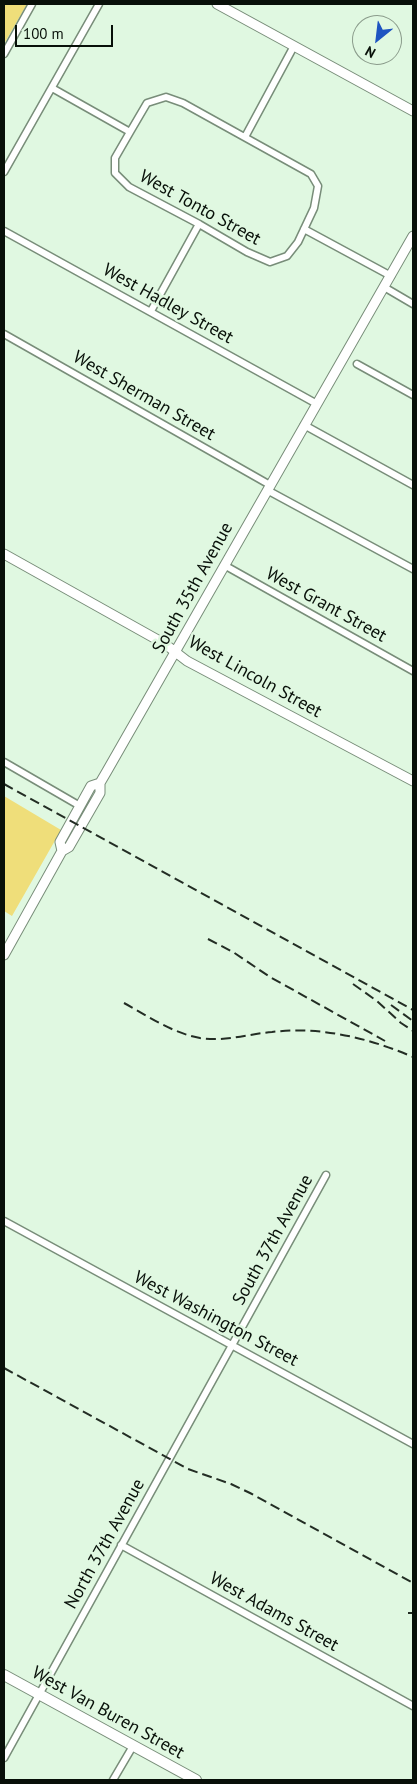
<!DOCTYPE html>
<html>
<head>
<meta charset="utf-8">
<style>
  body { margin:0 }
  #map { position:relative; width:417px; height:1784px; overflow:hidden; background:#e0f8e1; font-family:"PT Sans",sans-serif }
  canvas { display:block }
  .frame { position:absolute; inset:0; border:5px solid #081009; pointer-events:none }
  .north { position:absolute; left:352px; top:15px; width:50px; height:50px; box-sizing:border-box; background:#e0f8e1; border:1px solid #8a9b8b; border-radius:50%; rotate:209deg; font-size:14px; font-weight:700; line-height:20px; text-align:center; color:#081009 }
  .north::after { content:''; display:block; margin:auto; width:18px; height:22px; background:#1e54c1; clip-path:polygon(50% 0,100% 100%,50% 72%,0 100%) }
  .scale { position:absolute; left:15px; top:25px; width:98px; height:22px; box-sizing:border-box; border:2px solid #081009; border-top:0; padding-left:6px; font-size:15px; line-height:18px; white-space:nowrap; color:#081009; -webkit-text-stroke:4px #e0f8e1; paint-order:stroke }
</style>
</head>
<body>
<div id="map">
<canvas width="417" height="1784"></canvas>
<div class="frame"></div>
<div class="north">N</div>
<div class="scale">100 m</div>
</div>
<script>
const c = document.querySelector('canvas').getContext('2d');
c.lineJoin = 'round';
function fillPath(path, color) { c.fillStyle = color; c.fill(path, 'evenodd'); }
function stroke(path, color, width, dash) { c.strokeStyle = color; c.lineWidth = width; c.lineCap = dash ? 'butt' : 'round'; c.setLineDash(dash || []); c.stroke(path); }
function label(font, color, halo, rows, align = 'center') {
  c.font = font + ' "PT Sans",sans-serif'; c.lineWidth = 5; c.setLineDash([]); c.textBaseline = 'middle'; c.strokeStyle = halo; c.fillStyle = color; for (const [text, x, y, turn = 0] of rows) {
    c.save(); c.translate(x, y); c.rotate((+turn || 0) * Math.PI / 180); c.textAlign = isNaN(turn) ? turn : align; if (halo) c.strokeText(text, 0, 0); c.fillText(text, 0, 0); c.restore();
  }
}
const green = new Path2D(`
  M4,4H27L4,44Z
  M4,796L61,830L12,916L4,911Z`);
const street = new Path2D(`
  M4,54L32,4
  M52,88L130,132L147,103L166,97L183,103L311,174L318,186L314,208L298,242L287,256L270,262L247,252L199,224L129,187L115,173V158L130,132
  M245,137L294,46
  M4,172L99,4
  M304,229L391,276
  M4,231L317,404
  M384,287L413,304
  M151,311L199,224
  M4,334L270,485
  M357,364L413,395
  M304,425L413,485
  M267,490L413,569
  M224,565L413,671
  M4,762L80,806
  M4,1221L413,1444
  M121,1545L413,1706
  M4,1758L326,1175
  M113,1780L133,1746`);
const secondary = new Path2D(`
  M217,4L413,111
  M4,554L165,644L187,661L413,781
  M62,851L60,842L91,786L100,783
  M4,955L62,851L69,847L100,793V783L107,771L413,236`);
const primary = new Path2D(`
  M4,1675L196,1780`);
const rail = new Path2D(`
  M4,784L413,1010
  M208,939L233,952L270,977L385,1041
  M353,984L377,1001L401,1023L413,1031
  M124,1003C148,1016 172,1033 200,1038C225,1042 248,1034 272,1032C320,1026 369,1038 413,1057
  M391,1005L413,1021
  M4,1368L188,1469L231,1484L250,1493L413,1583
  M408,1613H413`);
const streetNames = [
  ["West Tonto Street",200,208,29],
  ["West Hadley Street",168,304,29],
  ["West Sherman Street",144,396,30],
  ["South 35th Avenue",193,588,-61],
  ["West Grant Street",326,605,29],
  ["West Lincoln Street",255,677,29],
  ["South 37th Avenue",273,1240,-61],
  ["West Washington Street",216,1319,28],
  ["North 37th Avenue",105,1544,-61],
  ["West Adams Street",274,1612,29],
  ["West Van Buren Street",108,1713,29]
];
fillPath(green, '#efde7a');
stroke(street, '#788d79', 9);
stroke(secondary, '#788d79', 11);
stroke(primary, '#788d79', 12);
stroke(street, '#fff', 6);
stroke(secondary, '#fff', 9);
stroke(primary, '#fff', 10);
stroke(rail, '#232d24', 2, [10, 5]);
label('18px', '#081009', '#e0f8e1', streetNames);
</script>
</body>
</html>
